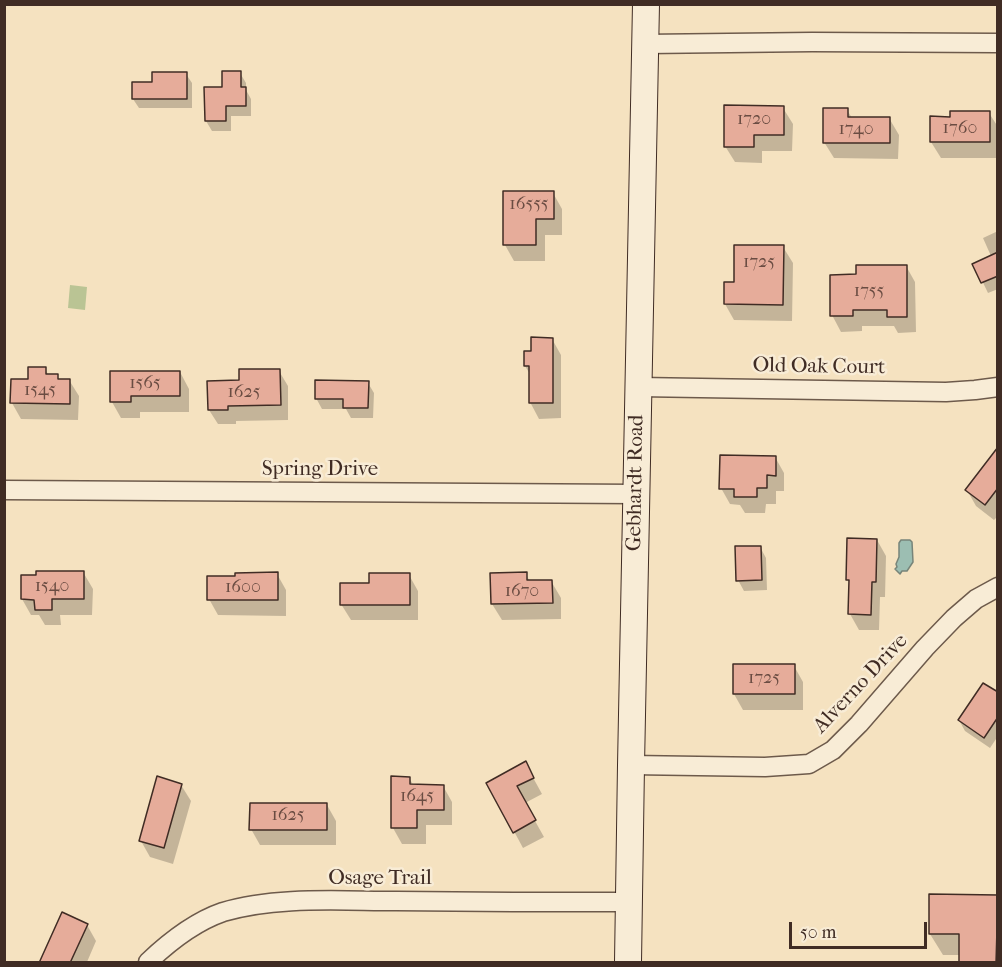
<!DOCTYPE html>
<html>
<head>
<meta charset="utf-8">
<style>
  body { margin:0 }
  #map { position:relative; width:1002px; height:967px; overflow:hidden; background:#f5e2c0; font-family:"IM FELL French Canon",serif }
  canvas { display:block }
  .frame { position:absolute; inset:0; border:6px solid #402c24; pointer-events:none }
  .scale { position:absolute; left:789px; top:922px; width:138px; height:27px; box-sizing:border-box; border:3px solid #402c24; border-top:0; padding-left:8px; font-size:18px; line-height:21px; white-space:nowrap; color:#402c24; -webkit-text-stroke:4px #f8ecd6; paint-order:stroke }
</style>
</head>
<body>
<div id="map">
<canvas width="1002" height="967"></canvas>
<div class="frame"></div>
<div class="scale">50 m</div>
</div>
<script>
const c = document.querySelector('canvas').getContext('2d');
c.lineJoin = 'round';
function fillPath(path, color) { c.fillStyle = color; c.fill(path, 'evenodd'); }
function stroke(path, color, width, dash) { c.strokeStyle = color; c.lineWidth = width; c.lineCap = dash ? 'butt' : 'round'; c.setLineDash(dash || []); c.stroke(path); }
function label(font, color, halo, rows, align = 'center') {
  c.font = font + ' "IM FELL French Canon",serif'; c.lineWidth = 5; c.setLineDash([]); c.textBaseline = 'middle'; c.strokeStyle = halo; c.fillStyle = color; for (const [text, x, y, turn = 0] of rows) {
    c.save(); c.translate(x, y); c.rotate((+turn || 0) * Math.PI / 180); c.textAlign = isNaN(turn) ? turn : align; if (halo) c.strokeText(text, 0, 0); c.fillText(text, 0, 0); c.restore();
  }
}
const green = new Path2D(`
  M70,285L87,287L85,310L68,308Z`);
const water = new Path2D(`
  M901,540H910L912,542L913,562L907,571H902L900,574L895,569L897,567L896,564L899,557V543Z`);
const shadow = new Path2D(`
  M240,73L246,83V90L251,99V116H231V131H212L206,121L223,89Z
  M186,74L192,83V108H139L133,99L154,84Z
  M783,108L793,124L792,151H762V163L735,162L725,146Z
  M847,110L852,118H889L899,135L898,159L834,158L824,142Z
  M989,113L998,127V158H941L931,142V118H951Z
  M553,193L562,209V235H545V261H514L505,245Z
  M998,231V289L988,293L974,264L991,256L983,238Z
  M783,247L793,263L792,321L734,320L725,304L735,283Z
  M906,266L915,282L916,332L898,333L894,326H862V331L841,332L832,315L858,276Z
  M552,339L561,355V418L539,419L530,402V374L525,366L533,353Z
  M45,369L49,376H57L59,380H69L79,396L78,420L21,419L12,403L30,381Z
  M279,371L288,386V420L236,421V424H218L209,410L241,382Z
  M180,372L189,389V412H140V418H121L112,402Z
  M368,383L374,393L373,418H351L346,409H322L316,398Z
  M998,456V516L994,520L976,506L967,490Z
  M775,457L784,473V491H776V504H766L765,513H745L740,505L730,504L721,488Z
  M849,539L877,540L886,556L885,597H880L879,630H859L850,614L851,585L848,580Z
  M760,547L766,558L767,590L744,591L738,580Z
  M83,572L93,589L92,615H60L61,625H45L39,615H31L22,599Z
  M277,574L286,590V616L218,615L209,599L236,578Z
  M526,574L530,582L551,581L561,598V619L502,620L492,604Z
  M409,575L418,591V620H351L341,604L371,585Z
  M794,666L803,682V710H743L734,694Z
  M998,694V736L990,748L965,731L959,720Z
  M525,763L542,794L525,803L544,837L523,848L488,783Z
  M409,778L414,786H443L452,802V825H426V844H402L393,828Z
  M181,785L191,801L173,864L150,857L141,841Z
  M327,805L336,821V845H260L251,829Z
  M998,896V962H960V955H943L930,934Z
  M87,925L96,941L87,962H41Z`);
const building = new Path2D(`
  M222,71H241V87H246V106H226V121H205L204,87H222Z
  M152,72H187V99H132V82H152Z
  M724,105L784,106V135H754V147H724Z
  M823,108H848V117H890V143H823Z
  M950,111H990V142H930V116L950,117Z
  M503,191H554V219H536V245H503Z
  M734,245H784L783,305L724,304V282H734Z
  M998,252V276L981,283L972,264Z
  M856,265H907V317H887V310H853V316H830V275L856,274Z
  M531,337L553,338V403H529V366H524V351H531Z
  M28,367H46V374H58V379H70V404L10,403L11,379H28Z
  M239,369H280L281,405L228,406V410H208L207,381L239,380Z
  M110,371H180V396H131V402H110Z
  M315,380L369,381L368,408H343V399H315Z
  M998,447V488L985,505L965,490Z
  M720,455L776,456V476L767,475V488H757V497H734V489H719Z
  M847,538L877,539L876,582H872L871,615L848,614L849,580H846Z
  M735,546H761L762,580L736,581Z
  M36,571H84V599H52V610H35L34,600L21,599V575H36Z
  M278,572V600H207V576H235V573Z
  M527,572V580H552L553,603L491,604L490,573Z
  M369,573H410V605H340V583H369Z
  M733,664H795V694H733Z
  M983,683L998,692V717L984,738L958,720Z
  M526,761L534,778L517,786L536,820L513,833L486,783Z
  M157,776L182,784L164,848L139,841Z
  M391,776L410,777V784L444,785V810H417V828H391Z
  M250,803H327V830H249Z
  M929,894L998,895L996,963H959V934H929Z
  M62,912L88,924L70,963H39Z`);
const street = new Path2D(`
  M646,44L812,42L998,43
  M639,387L946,392L975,390L998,387
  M4,490L636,494
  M631,765L765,767L809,764L833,750L859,724L925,648L954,618L976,599L998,587
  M148,962C169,942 194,922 223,912C275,896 341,901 396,901C474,902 551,902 629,902`);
const secondary = new Path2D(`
  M628,962L631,765L646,4`);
const numberNames = [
  ["1720",754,120],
  ["1760",960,129],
  ["1740",856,130],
  ["16555",529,205],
  ["1725",759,263],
  ["1755",869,292],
  ["1565",145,384],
  ["1545",40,391],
  ["1625",244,393],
  ["1540",52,587],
  ["1600",243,588],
  ["1670",522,592],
  ["1725",764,679],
  ["1645",417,797],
  ["1625",288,816]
];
const streetNames = [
  ["Old Oak Court",819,367,1],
  ["Spring Drive",320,470],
  ["Gebhardt Road",636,483,-89],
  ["Alverno Drive",861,684,-47],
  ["Osage Trail",380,879]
];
fillPath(green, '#bac494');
fillPath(water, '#9cbeb2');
stroke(water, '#778479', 1.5);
fillPath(shadow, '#0003');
fillPath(building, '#e6ac9a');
stroke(building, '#402c24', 1.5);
stroke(street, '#6d5a4b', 21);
stroke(secondary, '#402c24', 28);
stroke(street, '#f8ecd6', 18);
stroke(secondary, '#f8ecd6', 26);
label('18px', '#6a4c42', null, numberNames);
label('21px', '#402c24', '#f8ecd6', streetNames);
</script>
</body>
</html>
